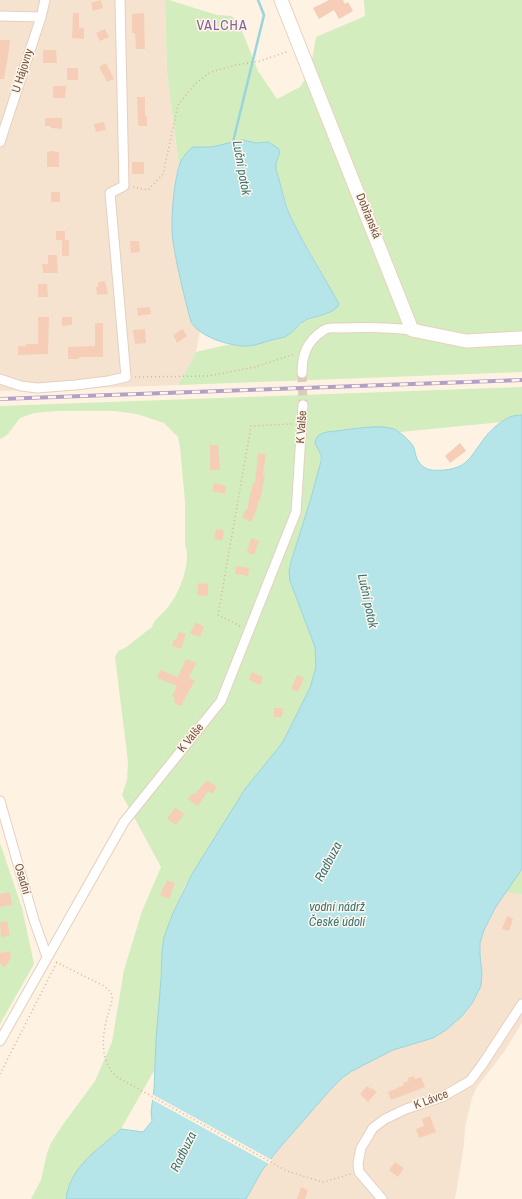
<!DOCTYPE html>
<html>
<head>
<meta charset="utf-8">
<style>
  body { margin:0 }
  canvas { display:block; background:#fef2e2 }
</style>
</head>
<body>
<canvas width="522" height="1199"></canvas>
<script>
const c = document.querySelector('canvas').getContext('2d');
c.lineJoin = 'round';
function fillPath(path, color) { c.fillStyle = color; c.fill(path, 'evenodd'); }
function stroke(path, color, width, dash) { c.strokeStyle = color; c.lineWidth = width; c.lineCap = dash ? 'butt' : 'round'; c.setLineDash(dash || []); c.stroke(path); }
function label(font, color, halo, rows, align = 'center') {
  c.font = font + ' "Archivo Narrow",sans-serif'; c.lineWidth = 3; c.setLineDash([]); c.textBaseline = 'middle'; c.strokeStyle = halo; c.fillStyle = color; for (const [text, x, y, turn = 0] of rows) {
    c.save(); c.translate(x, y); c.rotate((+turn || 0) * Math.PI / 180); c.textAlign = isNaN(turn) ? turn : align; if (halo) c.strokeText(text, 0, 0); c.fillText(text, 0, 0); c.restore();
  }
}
const residential = new Path2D(`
  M0,0H165L167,72L179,166L175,190L173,217V240L180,277L191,322L193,325L200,331L196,352L178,385L0,391Z
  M522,869V1023L504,1052L477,1087L472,1098L465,1127L464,1145L455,1199H246L261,1172L276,1152L331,1089L342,1078L352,1071L393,1050L433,1038L446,1030L462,1016L473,1002L479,992L482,982L480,955V943L484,930L495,908Z`);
const green = new Path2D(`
  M165,0H169L217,15L232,16L240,26L258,71L277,99L300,87L310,72L316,37L365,16L364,0H522V372L178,385L196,352L231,344L241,346H250L281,338L287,336L305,321L323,315L333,310L337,300L291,219L276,170V163L280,152L268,142L256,143L243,140L215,147H205L187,152L183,158L179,166L167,72Z
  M522,387V415L513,416L502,422L400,432C383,423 340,429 321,434L317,447L321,454L318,474L311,498L291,562L289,572L290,582L315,647L316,667L310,688L283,742L245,789L192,874L185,886L173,913L163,942L155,1069L121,1129L98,1148L72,1179L66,1199H31L41,1180L47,1153L51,1143L64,1123L95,1081L112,1042L124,970L142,911L161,867L122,795L127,780L128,762L115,657L118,651L125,648L152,627C154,619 163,614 168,607C179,594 192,562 185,545V502L180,447L178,437L164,423L137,414L114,411H56L34,413L20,418L8,434L1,439L0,438V406Z
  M0,843L22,908L34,964L0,1024Z
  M522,869V894L506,892Z`);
const water = new Path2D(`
  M243,140L256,143L268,142L278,148L280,152L276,163V170C282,187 284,204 292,220C306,249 324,276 339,304C335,314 315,316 306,320C298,324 293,333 285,337C282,338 279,338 276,339C266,341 256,346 246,346C229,346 200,337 191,322C184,295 177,268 173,241C170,223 174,177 181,161C184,156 188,150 193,147H211Z
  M522,415V869L495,908L484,930L480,943V955L482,973L481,986L473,1002L462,1016L446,1030L433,1038L393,1050L352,1071L342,1078L331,1089L276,1152L261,1172L246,1199H66C70,1166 99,1149 121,1129L143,1132L152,1121L151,1112L154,1089L156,1040L161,979L162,951L164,937L173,913L192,874L245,789L283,742L310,688L316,667L315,647L290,581L289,572L291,562L311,498L321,461V455L315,443C316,432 327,432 336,431C352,429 380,424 394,429C399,431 412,442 414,448C415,450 415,454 416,456C418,463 424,469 431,470C442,471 457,470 466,462C472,457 476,449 481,443C487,433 499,422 510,417C514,415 518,416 522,415Z`);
const pier = new Path2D(`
  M152,1094L272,1160L269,1164L151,1099Z`);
const stream = new Path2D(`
  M234,144L233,142L264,15L258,0`);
const building = new Path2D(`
  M101,0L103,8L93,11L91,3Z
  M329,0H343L345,4L348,2L353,11L339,19L334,10L319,19L313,8Z
  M73,13H79V28H84V39L72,38Z
  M144,13L145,49H136L135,33H132V14Z
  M105,29L109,37L100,41L96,33Z
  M0,40H10L9,50L4,79H0Z
  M43,50H56L57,63H43Z
  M106,63L114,79L107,82L99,67Z
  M67,68H78V80H67Z
  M53,86H66L65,98H53Z
  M137,97H145V116H147V126H139L140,125H138Z
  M45,118H62V129L51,128V126H45Z
  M104,122L106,130L96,132L94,124Z
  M51,151L59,152V167H47V152Z
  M132,162H144V174H132Z
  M51,192H60V202H51Z
  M56,231H65V240H69V256H62V240H56Z
  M130,241H139L140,252L131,253Z
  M48,255H57L58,273H43L42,264H48Z
  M105,281L108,294L97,295L96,287H98V282Z
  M38,284H47L48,297H38Z
  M150,307L151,314L138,316L137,308Z
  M38,317H49L48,354L18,355V346H26V344H38Z
  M62,317H72V325L62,326Z
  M95,323H103V357H79V359H68V347L95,346Z
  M145,329L146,343L135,344L133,330Z
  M183,329L187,336L177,343L173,335Z
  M460,443L466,451L450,463L445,456Z
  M210,445H218L220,470H210Z
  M258,453L266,455L263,475H265L260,500H259L255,514L251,522L242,517L246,509L247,510L253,482L255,483Z
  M214,483L226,486L225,494L212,491Z
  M216,529L223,530V532H224L222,541L214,539Z
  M251,538L259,541L254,555L247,552Z
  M236,566L249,568L248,576L235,574Z
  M198,583L208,584V596L197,595Z
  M196,622L204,627L200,637L190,633Z
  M179,632L186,634L181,649L172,646L174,639L176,640Z
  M186,659L196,663L189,678L195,680L181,706L174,703L175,698L172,696L177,686L157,678L160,670L178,677Z
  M252,672L263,677L260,685L249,680Z
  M297,675L304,678L298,692L291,689Z
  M274,708H283L282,717H274Z
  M207,780L217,787L212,794L208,791L198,806L188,799L193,793L195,794Z
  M175,807L184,814L176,825L167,819Z
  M167,880L175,883L169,899L160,895Z
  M10,892L12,905L0,907V894Z
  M507,916L513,919L509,931L502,929Z
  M7,921L10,935L1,938L0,922Z
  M10,951L11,958L5,967L0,964V953Z
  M414,1076L415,1079L421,1077L425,1087L391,1100L388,1092L404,1085L403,1083L409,1081L407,1078Z
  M367,1086L371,1089L372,1088L377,1092L368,1102L360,1094Z
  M430,1116L436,1132L419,1138L416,1129L424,1126L422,1119Z
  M395,1162L404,1168L398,1177L389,1170Z
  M301,1187L308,1190L305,1199H297Z`);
const streetTunnel = new Path2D(`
  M302,373L303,405`);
const path = new Path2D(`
  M133,187L148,190L163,174L178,105L196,83L211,72L236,65L260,61L289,51
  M135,377L208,376L255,367L295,354
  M240,626L218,615L251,426L292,424
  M56,962L104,986C107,989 111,991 112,996C113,1001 109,1009 108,1014C102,1035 99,1061 117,1077L287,1171L319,1181L324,1182L351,1174
  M0,1074L57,962`);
const street = new Path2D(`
  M0,16L41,17
  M0,142L41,17L45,0
  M302,373C302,354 307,341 324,330C328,327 335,328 339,328C364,327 388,327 412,330
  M0,379L21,386L37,388L75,385L108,381L126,377L110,193L124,186L120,0
  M0,801L34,920L47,957
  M0,1041L124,822L221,701L296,512L303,405
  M382,1199L359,1172L358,1163L361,1148L373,1128L385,1119L406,1109L442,1097L470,1081L482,1065L522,1004`);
const secondary = new Path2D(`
  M281,0L412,330L466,341L522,338`);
const rail = new Path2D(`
  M0,399L522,380`);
const streetNames = [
  ["U Hájovny",23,71,-72],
  ["Dobřanská",368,216,68],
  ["K Valše",302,427,-86],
  ["K Valše",191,738,-51],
  ["Osadní",22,879,74],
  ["K Lávce",431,1100,-20]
];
const waterNames = [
  ["Luční potok",241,168,80],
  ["Luční potok",367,601,78],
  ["Radbuza",329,862,-62],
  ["vodní nádrž",337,908],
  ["České údolí",337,923],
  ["Radbuza",184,1152,-64]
];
const quarterNames = [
  ["VALCHA",222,26]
];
fillPath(residential, '#f6e3cf');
fillPath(green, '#d3edbf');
fillPath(water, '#b5e4e9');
stroke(water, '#9ad4dc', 1);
fillPath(pier, '#fef2e2');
stroke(stream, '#9ad4dc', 2.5);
fillPath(building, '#f6ceb7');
stroke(streetTunnel, '#dccbbb', 9, [9, 4.5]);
stroke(street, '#e5cfbf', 11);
stroke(secondary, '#ebd0bc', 15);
stroke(path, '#dbb19a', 1.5, [1, 3]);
stroke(street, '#fff', 9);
stroke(secondary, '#fff', 13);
stroke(rail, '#b49fc8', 4);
stroke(rail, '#fff6ea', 2.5, [8]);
label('12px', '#785646', '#fff6ea', streetNames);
label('italic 13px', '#38767f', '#fff6ea', waterNames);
c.letterSpacing = '1px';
label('14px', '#86619c', '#fff6ea', quarterNames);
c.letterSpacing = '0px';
</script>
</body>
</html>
